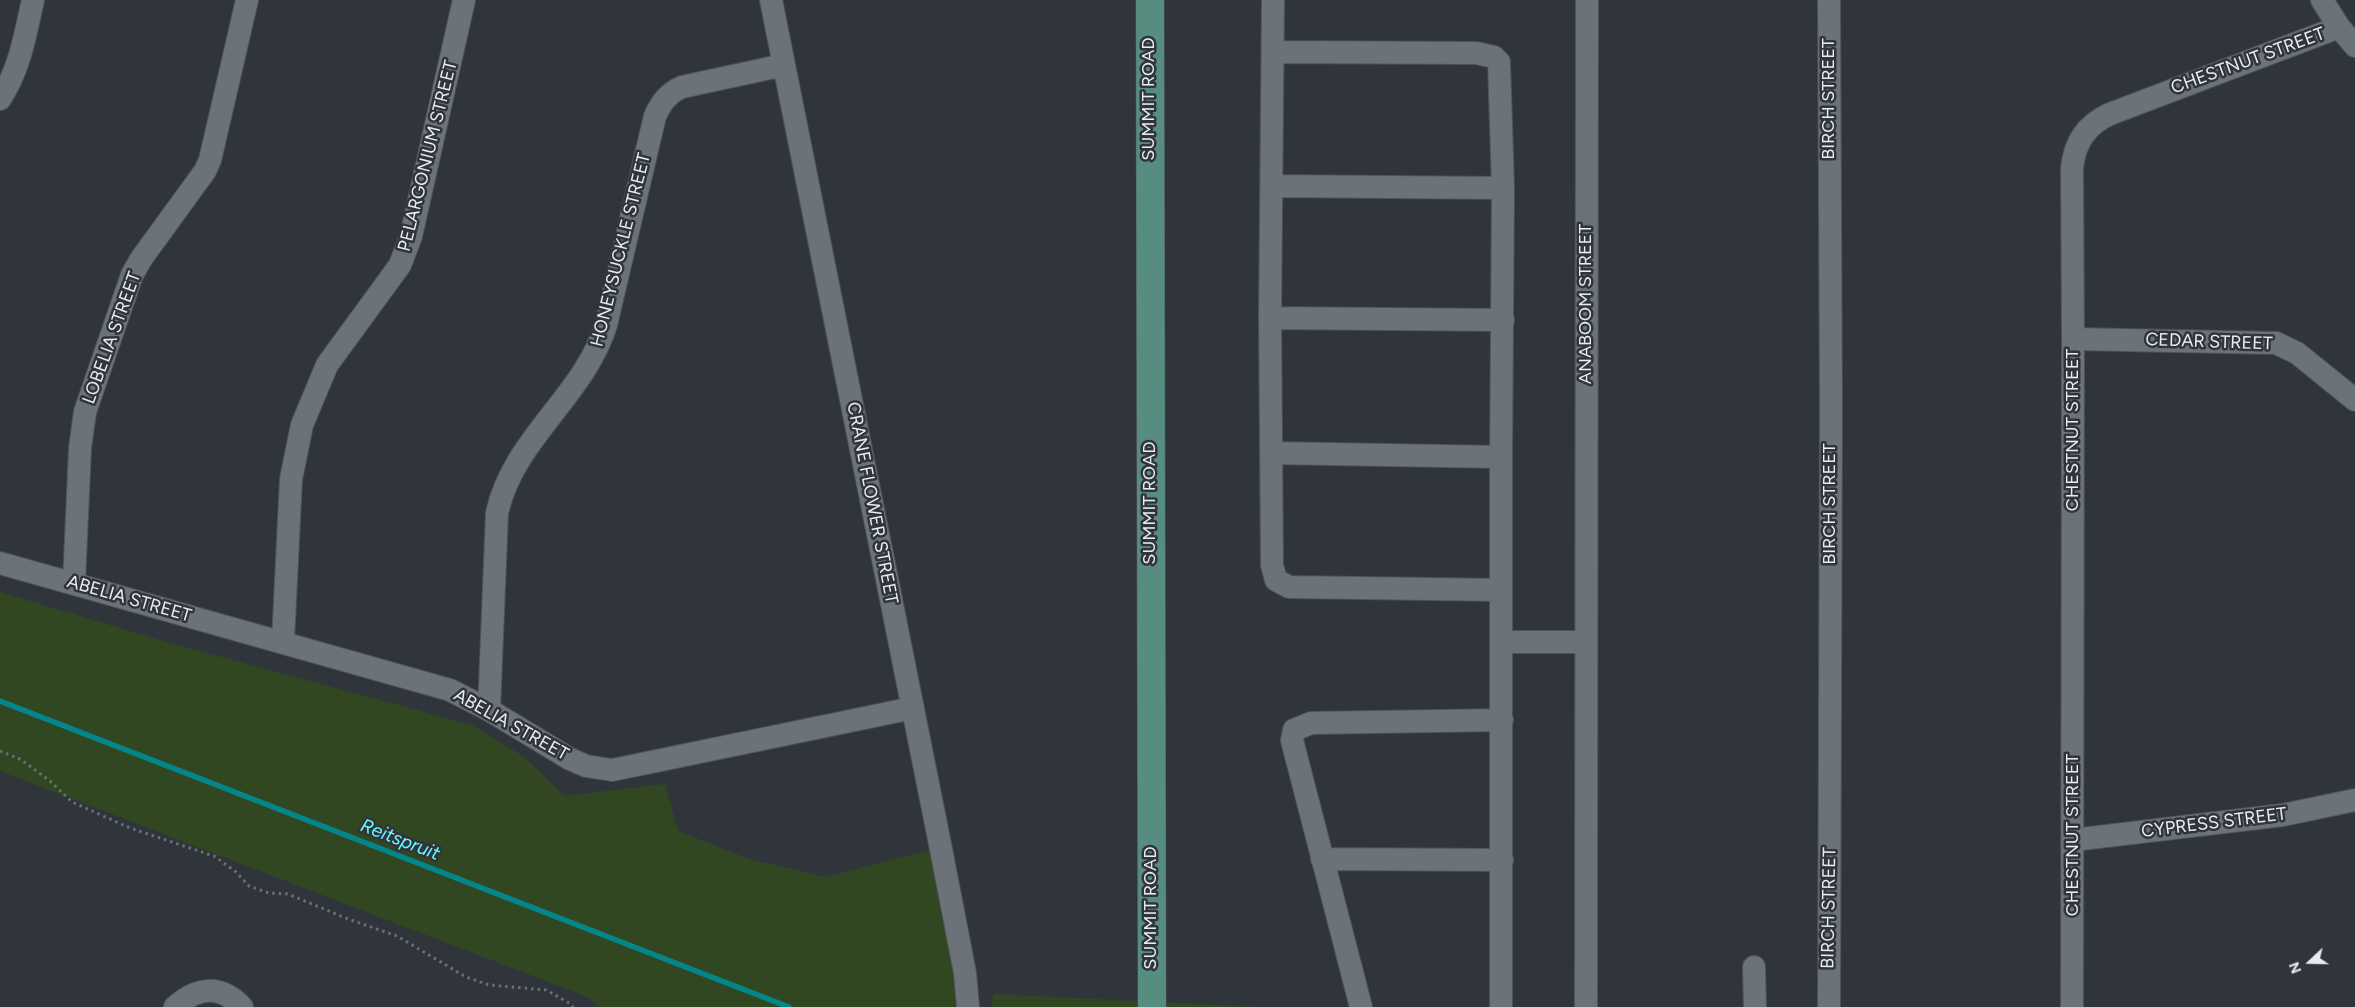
<!DOCTYPE html>
<html>
<head>
<meta charset="utf-8">
<style>
  body { margin:0 }
  #map { position:relative; width:2355px; height:1007px; overflow:hidden; background:#30353c; font-family:Figtree,sans-serif }
  canvas { display:block }
  .north { position:absolute; left:2285px; top:937px; width:50px; height:50px; -webkit-text-stroke:4px #30353c; paint-order:stroke; rotate:249deg; font-size:14px; font-weight:700; line-height:20px; text-align:center; color:#e9ecf1 }
  .north::after { content:''; display:block; margin:auto; width:18px; height:22px; background:#e9ecf1; clip-path:polygon(50% 0,100% 100%,50% 72%,0 100%) }
</style>
</head>
<body>
<div id="map">
<canvas width="2355" height="1007"></canvas>
<div class="north">N</div>
</div>
<script>
const c = document.querySelector('canvas').getContext('2d');
c.lineJoin = 'round';
function fillPath(path, color) { c.fillStyle = color; c.fill(path, 'evenodd'); }
function stroke(path, color, width, dash) { c.strokeStyle = color; c.lineWidth = width; c.lineCap = dash ? 'butt' : 'round'; c.setLineDash(dash || []); c.stroke(path); }
function label(font, color, halo, rows, align = 'center') {
  c.font = font + ' Figtree,sans-serif'; c.lineWidth = 5; c.setLineDash([]); c.textBaseline = 'middle'; c.strokeStyle = halo; c.fillStyle = color; for (const [text, x, y, turn = 0] of rows) {
    c.save(); c.translate(x, y); c.rotate((+turn || 0) * Math.PI / 180); c.textAlign = isNaN(turn) ? turn : align; if (halo) c.strokeText(text, 0, 0); c.fillText(text, 0, 0); c.restore();
  }
}
const green = new Path2D(`
  M0,592L163,641L472,725L523,756L564,796L665,784L678,831L749,859L826,877L929,850L953,968L957,1007H600L590,998L0,771Z
  M993,994L1258,1007H992Z`);
const stream = new Path2D(`
  M0,701L789,1007`);
const path = new Path2D(`
  M0,751L20,759L50,781L72,802L130,828L214,856L236,872L249,886L269,893L288,894L348,919L397,936L466,977L489,985L546,990L571,1004L573,1007`);
const minor = new Path2D(`
  M771,0L940,844L965,973L968,1007
  M1273,0L1270,318L1272,565L1276,580L1289,587L1501,590
  M1829,0L1831,409L1829,1007
  M2322,0L2339,27L2355,46
  M1273,52L1476,53L1494,57L1499,62L1503,188L1501,457V1007
  M0,99C20,69 25,35 33,0
  M1272,186L1503,188
  M1270,318L1503,320
  M2073,339L2276,343L2297,353L2355,400
  M1272,453L1501,457
  M0,563L450,690L489,710L570,759L586,766L612,770L632,766L913,708
  M74,583L80,448L85,412L132,275L141,259L205,171L210,160L247,0
  M283,641L291,479L302,425L327,365L400,265L411,236L464,0
  M1501,642H1585
  M489,710L497,513C513,439 584,396 606,325L655,116C661,103 668,93 682,87L784,65
  M2073,840L2283,815L2355,800
  M1322,859L1502,860
  M1754,967L1755,1007
  M175,1007C197,987 220,984 242,1007
  M1361,1007L1295,752L1292,740L1294,730L1311,723L1502,720
  M1586,1007L1587,0
  M2072,1007L2073,339L2072,168C2075,142 2086,125 2110,114L2339,27`);
const major = new Path2D(`
  M1150,0L1152,1007`);
const streetNames = [
  ["CHESTNUT STREET",2248,61,-20],
  ["SUMMIT ROAD",1149,99,-90],
  ["BIRCH STREET",1829,99,-90],
  ["PELARGONIUM STREET",428,156,-76],
  ["HONEYSUCKLE STREET",621,250,-76],
  ["ANABOOM STREET",1586,304,-90],
  ["LOBELIA STREET",112,338,-70],
  ["CEDAR STREET",2209,342,2],
  ["CHESTNUT STREET",2073,430,-90],
  ["CRANE FLOWER STREET",872,503,79],
  ["SUMMIT ROAD",1150,503,-90],
  ["BIRCH STREET",1830,504,-90],
  ["ABELIA STREET",129,599,16],
  ["ABELIA STREET",511,725,29],
  ["CYPRESS STREET",2214,823,-7],
  ["CHESTNUT STREET",2073,835,-90],
  ["SUMMIT ROAD",1151,908,-90],
  ["BIRCH STREET",1829,908,-89]
];
const waterNames = [
  ["Reitspruit",400,840,21]
];
fillPath(green, '#314722');
stroke(stream, '#048589', 5.5);
stroke(minor, '#4e5359', 24);
stroke(major, '#4e5359', 29);
stroke(path, '#6b6f76', 3, [2.5, 4]);
stroke(minor, '#6c727a', 22);
stroke(major, '#578c81', 28);
label('18px', '#e9ecf1', '#30353c', streetNames);
label('italic 19px', '#66f9fe', '#30353c', waterNames);
</script>
</body>
</html>
